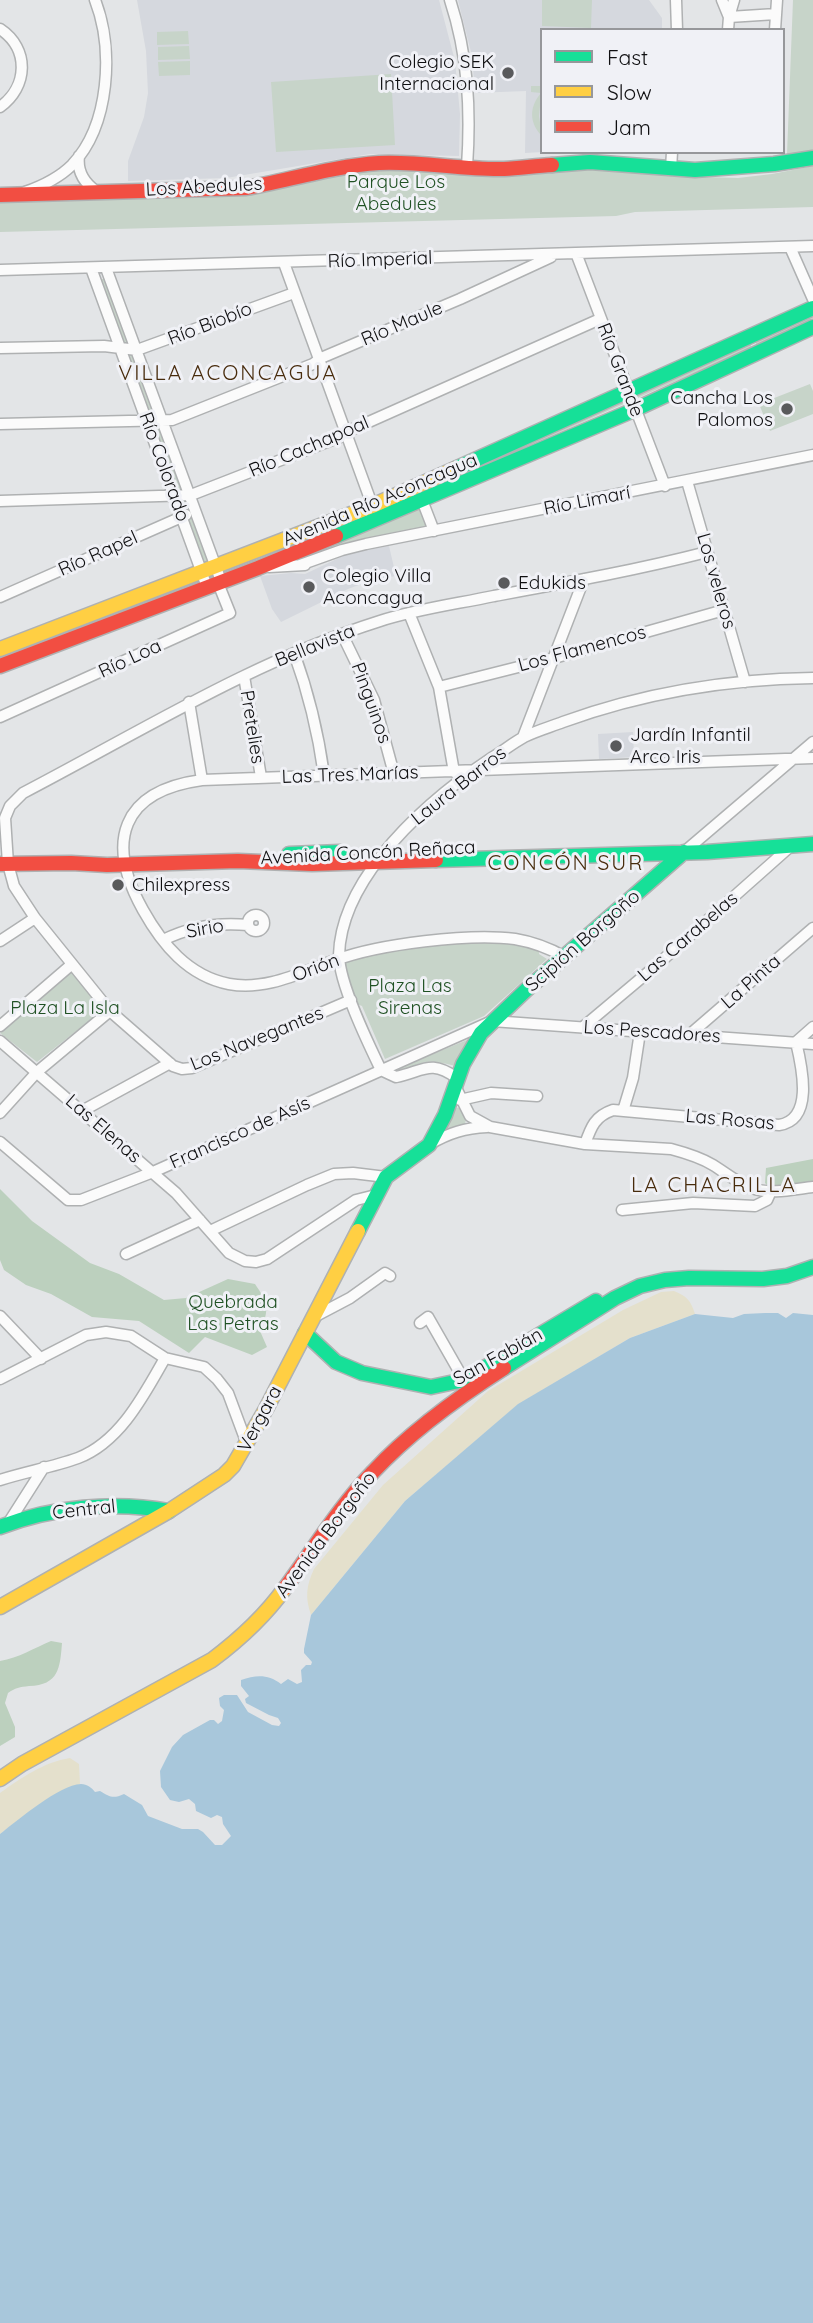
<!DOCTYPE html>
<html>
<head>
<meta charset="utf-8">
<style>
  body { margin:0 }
  #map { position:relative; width:813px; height:2323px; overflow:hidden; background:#e3e5e7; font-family:Quicksand,sans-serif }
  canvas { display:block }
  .legend { position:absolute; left:540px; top:28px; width:245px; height:126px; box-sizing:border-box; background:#f0f1f6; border:2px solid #96979a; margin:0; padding:9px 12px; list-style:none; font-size:21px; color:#0f0f11 }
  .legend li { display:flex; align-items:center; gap:14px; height:35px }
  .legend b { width:35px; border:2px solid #96979a }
</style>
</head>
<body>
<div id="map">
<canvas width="813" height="2323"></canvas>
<ul class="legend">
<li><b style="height:9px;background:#16e098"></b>Fast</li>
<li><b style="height:9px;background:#ffcf43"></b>Slow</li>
<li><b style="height:9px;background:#f24e42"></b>Jam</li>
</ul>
</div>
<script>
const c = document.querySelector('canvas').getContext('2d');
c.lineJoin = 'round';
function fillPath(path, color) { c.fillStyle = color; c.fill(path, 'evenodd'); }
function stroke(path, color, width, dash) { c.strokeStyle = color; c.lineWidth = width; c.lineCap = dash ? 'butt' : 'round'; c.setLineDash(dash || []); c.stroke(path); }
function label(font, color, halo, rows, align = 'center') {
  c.font = font + ' Quicksand,sans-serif'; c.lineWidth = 6; c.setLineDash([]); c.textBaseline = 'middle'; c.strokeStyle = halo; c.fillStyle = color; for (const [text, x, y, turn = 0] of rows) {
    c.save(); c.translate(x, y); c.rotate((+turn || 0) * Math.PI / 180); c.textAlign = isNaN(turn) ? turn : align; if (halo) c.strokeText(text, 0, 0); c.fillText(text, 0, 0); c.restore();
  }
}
const built = new Path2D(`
  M137,0H439L455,61L460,114L459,156L370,154L226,178L128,181V161L144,117L148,93L146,51Z
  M458,0H649L662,18V30H542V152L525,153L526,91L475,93L472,56Z
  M389,546L396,576L372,580L348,589L281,622L272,609L260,576L291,573L305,574L360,548L366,547L368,550Z
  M633,732L634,757L599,759L598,734Z`);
const green = new Path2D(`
  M542,0H592L591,28L542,26Z
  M793,0H813V152L790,156L787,154Z
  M188,31L189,44L157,45V32Z
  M189,46L190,59L158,60V47Z
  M190,61V75L159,76L158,62Z
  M391,74L395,145L276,152L271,82Z
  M531,86H542L539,116L542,136C529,123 529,107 541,93L531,92Z
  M813,166V207L635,212L616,216L0,232V200L233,194L336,172L379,167L597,169L670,176L738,178L772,174Z
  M99,279H107L208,562L201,564Z
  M813,312V318L756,345V339Z
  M751,342V348L374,514L207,581L0,660V655Z
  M810,384L813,391V414L770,431L759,404Z
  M421,506L428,530L306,560L289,559Z
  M456,942C485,942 511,942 539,950V954L547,959L484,1016L385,1059L362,1006L357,1004L342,962L380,953Z
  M70,971L103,1010L37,1062L0,1033Z
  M467,1040H471L456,1066C445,1064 437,1061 426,1062C415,1064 406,1071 396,1069Z
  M453,1107L459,1108L466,1119L465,1125L450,1129L445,1126Z`);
const forest = new Path2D(`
  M813,1159V1183L770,1188L765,1183L766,1168Z
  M0,1189L32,1221L90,1263L119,1274L164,1300L186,1298L228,1279L255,1284C268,1303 270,1309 260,1331L267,1347L252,1355L205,1337L189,1353L139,1321L92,1317L51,1294L26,1285L4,1270L0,1260Z
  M51,1641L62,1643C60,1668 59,1685 29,1686C20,1687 15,1688 8,1693L5,1703L15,1727V1737L0,1746V1661C19,1658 34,1648 51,1641Z`);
const sand = new Path2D(`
  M674,1291C687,1296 691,1301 695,1314L630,1338L519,1404L405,1501L311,1615C305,1598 306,1586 314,1569L383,1485L488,1391L623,1310L661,1292Z
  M70,1758L79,1764L80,1784L49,1798L0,1834V1793C21,1778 44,1762 70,1758Z`);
const water = new Path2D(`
  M765,1313H778L786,1318L793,1313L813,1315V2323H0V1834C18,1820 59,1785 81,1784C87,1784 92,1788 95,1792L100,1791C110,1797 113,1799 124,1794L142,1805L148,1816L182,1829H198L203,1832L215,1845H222L231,1836L223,1824L222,1817L217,1815L211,1818L196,1811L195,1804L189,1799L179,1802L170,1800L161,1787L160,1771L172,1747L183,1735L210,1720H214L218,1724L222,1721L224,1710L220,1706L219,1698L224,1695H237L248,1712L272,1725L279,1726L281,1723L278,1718L269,1715L246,1703L245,1699L249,1696L241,1686V1680C256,1675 268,1674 281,1684L288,1679L297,1684L302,1682L301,1670L306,1665H311L312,1662L304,1653V1649L311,1615L405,1501L518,1404L630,1338L695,1314L733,1318L744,1314Z`);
const street = new Path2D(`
  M450,0C468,55 471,109 467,167
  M676,0L677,30
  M722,0L729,17L776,14
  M0,29C30,49 28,87 0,107
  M728,30L729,17L734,0
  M775,30L777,0
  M79,156C77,171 83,182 96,191
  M671,169L672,152
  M25,192C42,186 60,177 72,165C110,125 114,49 95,0
  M790,247L813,299
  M576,253L665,486
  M284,263L374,510
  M91,268L207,587
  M106,268L221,581
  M0,270L813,246
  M0,348L104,346L137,350L294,293
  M0,424L172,420L313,364L321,358L460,299L551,257
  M687,481L745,682
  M422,500L434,531
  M0,501L191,495L340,437L353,429L600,319
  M300,565L342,550L366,544L813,455
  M269,567L305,565
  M0,597L186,515
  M409,613L439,687L454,772
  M342,634L374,700L394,774
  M294,653C309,694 318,732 324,775
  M244,676L261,777
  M439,687L554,658L724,610
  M189,702L202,780
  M0,717L230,613L218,583
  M523,737L584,579
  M684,852L813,742
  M248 923a8 8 0 1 1 16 0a8 8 0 1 1-16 0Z
  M163,940C189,927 218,922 248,925
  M0,941L35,918
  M565,957C549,948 533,942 515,939C470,933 379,944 336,960C301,972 267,991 229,984C188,976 162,944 143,910C105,842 121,791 202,780L813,758
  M351,1000L192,1068L182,1069L173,1066L110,1011L35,918L14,886L8,864L5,818L10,806L23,793C140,732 253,661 380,621C417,609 456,604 494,596C565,583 637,570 707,552
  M0,1026L71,965
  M583,1027L658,964L792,845
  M688,1036L813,928
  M0,1041L176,1193L229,1253L245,1261L256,1262L267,1259L356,1200L376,1195
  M457,1078C430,1059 424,1071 396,1077L381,1070C368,1043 339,983 339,955C340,917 359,884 382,855C413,816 451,785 493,757C503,751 513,743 524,737C536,731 550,727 563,722C643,693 729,679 813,678
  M455,1086L470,1116L490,1127L585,1144L671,1149C686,1153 700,1157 713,1165C726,1173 737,1183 752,1188C770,1195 795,1189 813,1187
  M460,1100L491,1093L537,1096
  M82,1111L170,1063
  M623,1111L633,1078L640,1032
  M0,1113L37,1072L110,1011
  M0,1142L68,1200H81L153,1172L492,1021L813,1044
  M430,1144C449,1133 465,1128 487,1127
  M585,1144C591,1127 595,1116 613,1110L779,1125C813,1120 803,1071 796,1042L813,1027
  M622,1210L693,1203L755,1206L767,1200L771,1191
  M210,1231L307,1185L334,1174L353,1173L386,1177
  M126,1254L200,1220
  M0,1316L41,1359
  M312,1318L350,1298L385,1273L390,1276
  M420,1323L428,1317L464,1380
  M0,1379L86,1335L106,1332L131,1336L165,1358L204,1367L217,1379L228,1393L247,1444
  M0,1480C25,1472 53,1467 78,1458C120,1442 144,1395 165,1358
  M9,1522L44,1467`);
const fast = new Path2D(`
  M552,165L590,162L695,170L774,164L813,158
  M457,468L813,308
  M336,536L634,410L813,327
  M289,854L340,852
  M436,860L707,852L813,844
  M358,1231L386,1177L429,1145L445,1115L463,1064L481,1033L526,990L684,852
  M305,1333L336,1362L362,1373L431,1387L464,1380L596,1301
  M504,1368L615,1298L640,1286L665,1280L689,1278L763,1279L787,1276L813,1267
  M0,1527C52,1507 114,1501 169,1511`);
const slow = new Path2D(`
  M0,649L372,506L457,468
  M0,1607L169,1511L224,1475L233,1466L266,1409L358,1231
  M0,1779L22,1764L212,1660C240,1639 265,1616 285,1588`);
const jam = new Path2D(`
  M0,195L246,188C290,180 334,166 379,163C421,161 462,170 504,169C520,168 536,166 552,165
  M0,666L258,568L336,536
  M0,864L71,863L107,865L238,861L312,864L436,860
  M285,1588C314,1549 339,1507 373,1472C411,1431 457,1398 504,1368`);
const markers = [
  [508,73,7,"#595a5c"],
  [787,409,7,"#595a5c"],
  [504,583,7,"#595a5c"],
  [309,587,7,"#595a5c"],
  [616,746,7,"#595a5c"],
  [118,885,7,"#595a5c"]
];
const poiNames = [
  ["Colegio SEK",494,62,"right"],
  ["Internacional",494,84,"right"],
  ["Cancha Los",773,398,"right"],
  ["Palomos",773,420,"right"],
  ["Colegio Villa",323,576],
  ["Aconcagua",323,598],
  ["Edukids",518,583],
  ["Jardín Infantil",630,735],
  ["Arco Iris",630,757],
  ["Chilexpress",132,885]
];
const parkNames = [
  ["Parque Los",396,182],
  ["Abedules",396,204],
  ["Plaza Las",410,986],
  ["Sirenas",410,1008],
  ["Plaza La Isla",65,1008],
  ["Quebrada",233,1302],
  ["Las Petras",233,1324]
];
const streetNames = [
  ["Los Abedules",204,187,-3],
  ["Río Imperial",380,260,-2],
  ["Río Biobío",210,324,-21],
  ["Río Maule",402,324,-23],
  ["Río Grande",620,370,69],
  ["Río Cachapoal",309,447,-23],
  ["Río Colorado",164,467,70],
  ["Avenida Río Aconcagua",380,500,-23],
  ["Río Limarí",587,501,-11],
  ["Río Rapel",98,554,-24],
  ["Los veleros",716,581,74],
  ["Bellavista",315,646,-22],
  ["Los Flamencos",582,649,-15],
  ["Río Loa",130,659,-25],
  ["Pinguinos",371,703,70],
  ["Pretelies",252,727,81],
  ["Las Tres Marías",350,775,-2],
  ["Laura Barros",459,786,-38],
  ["Avenida Concón Reñaca",368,853,-3],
  ["Sirio",205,929,-10],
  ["Las Carabelas",688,937,-41],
  ["Scipión Borgoño",583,941,-41],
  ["Orión",316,968,-20],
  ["La Pinta",751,982,-41],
  ["Los Pescadores",652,1032,4],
  ["Los Navegantes",257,1039,-22],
  ["Las Rosas",730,1120,5],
  ["Las Elenas",103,1129,41],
  ["Francisco de Asís",240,1133,-24],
  ["San Fabián",498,1357,-29],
  ["Vergara",260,1419,-62],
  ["Central",84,1510,-6],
  ["Avenida Borgoño",326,1535,-53]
];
const neighbourhoodNames = [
  ["VILLA ACONCAGUA",228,374],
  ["CONCÓN SUR",566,864],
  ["LA CHACRILLA",714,1186]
];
fillPath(built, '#d5d8de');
fillPath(green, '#c7d4c9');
fillPath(forest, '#bcd0be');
fillPath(sand, '#e4e0cc');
fillPath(water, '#a8c7db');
stroke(street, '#afb1b2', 13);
stroke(fast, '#afb1b2', 17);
stroke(slow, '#afb1b2', 17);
stroke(jam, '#afb1b2', 17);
stroke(street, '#fbfbfb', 10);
stroke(fast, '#16e098', 14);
stroke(slow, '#ffcf43', 14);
stroke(jam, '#f24e42', 14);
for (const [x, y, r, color] of markers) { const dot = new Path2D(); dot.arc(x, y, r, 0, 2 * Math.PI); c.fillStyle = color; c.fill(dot); stroke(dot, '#f0f1f6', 2.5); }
label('19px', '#0f0f11', '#f0f1f6', poiNames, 'left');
label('19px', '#1f5123', '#f0f1f6', parkNames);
label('19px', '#0f0f11', '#f0f1f6', streetNames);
c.letterSpacing = '2px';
label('21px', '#482c0d', '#f0f1f6', neighbourhoodNames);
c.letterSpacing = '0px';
</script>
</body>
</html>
